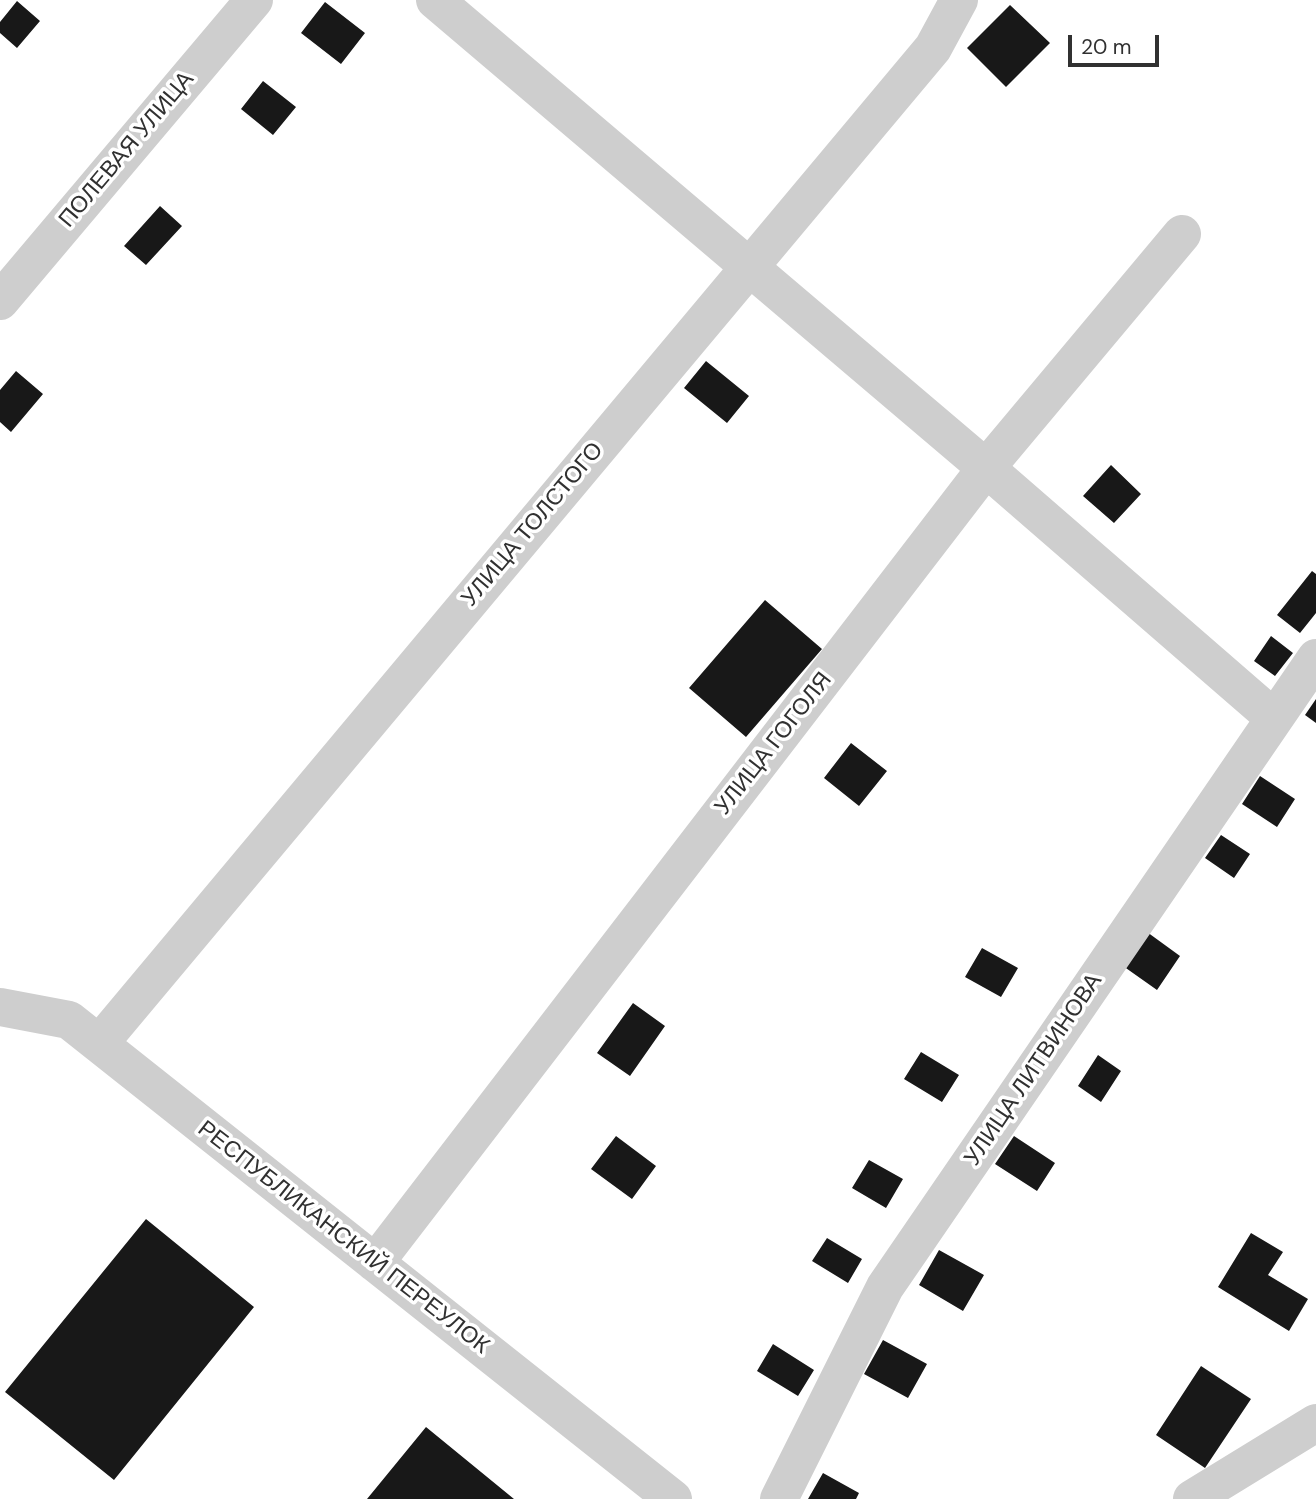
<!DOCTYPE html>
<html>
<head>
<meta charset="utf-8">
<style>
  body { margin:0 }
  #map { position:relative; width:1316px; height:1499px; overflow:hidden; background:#fff; font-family:"DM Sans",sans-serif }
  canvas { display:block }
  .scale { position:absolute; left:1068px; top:35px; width:91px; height:32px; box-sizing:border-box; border:4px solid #313131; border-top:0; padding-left:9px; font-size:21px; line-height:24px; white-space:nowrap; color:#313131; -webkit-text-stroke:5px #fff; paint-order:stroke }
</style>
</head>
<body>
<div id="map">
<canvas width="1316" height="1499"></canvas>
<div class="scale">20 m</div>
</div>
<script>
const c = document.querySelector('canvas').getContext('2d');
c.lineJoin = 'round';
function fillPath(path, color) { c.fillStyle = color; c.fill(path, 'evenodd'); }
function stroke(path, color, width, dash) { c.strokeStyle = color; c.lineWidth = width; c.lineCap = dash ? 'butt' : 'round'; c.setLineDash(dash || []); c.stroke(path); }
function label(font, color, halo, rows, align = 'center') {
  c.font = font + ' "DM Sans",sans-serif'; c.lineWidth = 7; c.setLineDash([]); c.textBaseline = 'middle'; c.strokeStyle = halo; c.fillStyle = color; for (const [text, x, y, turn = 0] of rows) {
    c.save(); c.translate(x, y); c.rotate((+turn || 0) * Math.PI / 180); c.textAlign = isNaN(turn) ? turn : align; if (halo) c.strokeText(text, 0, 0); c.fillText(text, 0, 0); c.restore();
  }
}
const building = new Path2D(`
  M17,1L40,21L17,48L0,33V22Z
  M325,2L365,33L341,64L301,33Z
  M1010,5L1050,43L1006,87L967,48Z
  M263,81L296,107L273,135L241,109Z
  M160,206L182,226L146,265L124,246Z
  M706,361L749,396L727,423L684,388Z
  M16,371L43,394L11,432L0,422V390Z
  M1111,465L1141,494L1114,523L1083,496Z
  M1312,571L1316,574V613L1300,633L1277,615Z
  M765,600L822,649L746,737L689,688Z
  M1271,636L1293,653L1275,676L1254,661Z
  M1316,699V723L1305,715Z
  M851,743L887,771L859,806L824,778Z
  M1260,776L1295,799L1277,827L1242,804Z
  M1221,835L1250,854L1234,878L1205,858Z
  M1147,932L1180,956L1157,990L1123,966Z
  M982,948L1018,968L1001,997L965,977Z
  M633,1003L665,1026L630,1076L597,1053Z
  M921,1052L959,1075L942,1102L904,1079Z
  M1098,1055L1121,1071L1101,1102L1078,1086Z
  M616,1136L656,1166L632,1199L591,1169Z
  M1014,1136L1055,1163L1037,1191L995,1164Z
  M869,1160L903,1179L886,1208L852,1188Z
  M146,1219L254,1307L114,1480L5,1392Z
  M1251,1233L1283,1252L1268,1275L1308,1299L1289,1331L1218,1287Z
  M827,1238L862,1259L848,1283L812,1261Z
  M939,1250L984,1275L963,1311L919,1285Z
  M883,1340L927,1364L908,1398L864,1374Z
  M773,1344L814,1370L798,1396L757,1371Z
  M1201,1366L1251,1399L1205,1468L1156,1435Z
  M426,1427L514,1499H367Z
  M823,1473L859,1493L856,1499H808Z`);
const minor = new Path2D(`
  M435,0L986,468L1274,718
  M0,301L254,0
  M0,1007L69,1020L673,1499
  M99,1044L933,48L959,0
  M375,1263L986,468L1182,234
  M779,1499L885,1287L1316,658
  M1192,1499L1316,1423`);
const streetNames = [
  ["ПОЛЕВАЯ УЛИЦА",127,150,-50],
  ["УЛИЦА ТОЛСТОГО",533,525,-50],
  ["УЛИЦА ГОГОЛЯ",774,744,-52],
  ["УЛИЦА ЛИТВИНОВА",1034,1070,-56],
  ["РЕСПУБЛИКАНСКИЙ ПЕРЕУЛОК",343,1238,38]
];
fillPath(building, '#181818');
stroke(minor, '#cecece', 38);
label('23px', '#313131', '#fff', streetNames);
</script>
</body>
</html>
